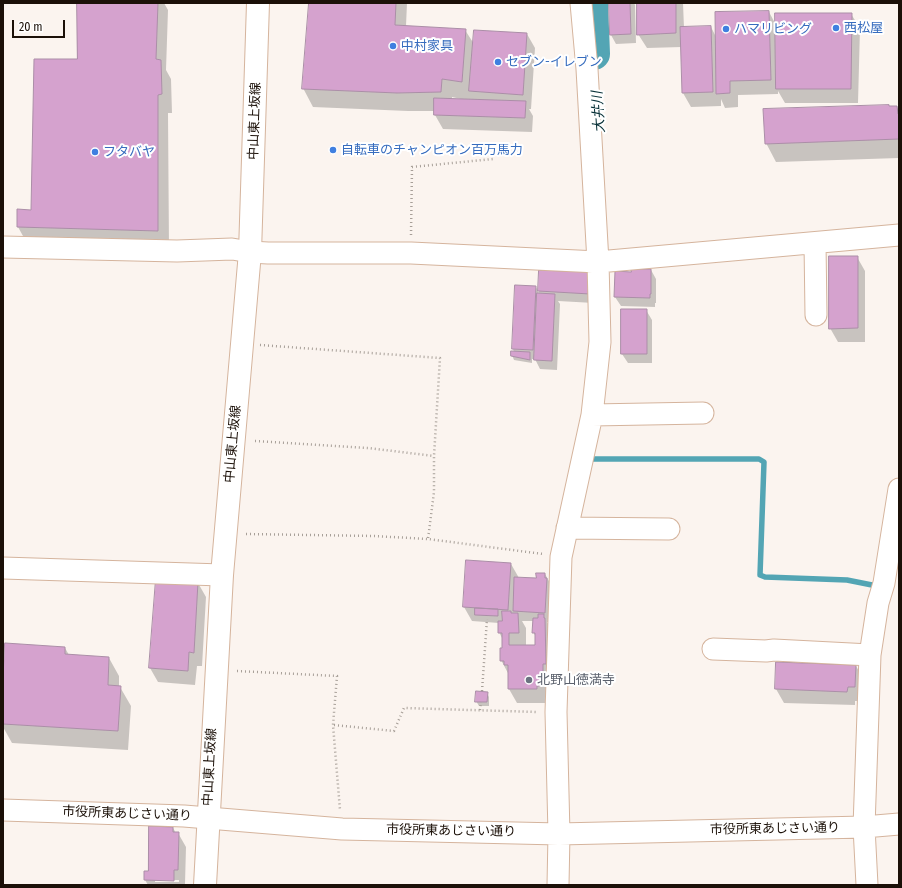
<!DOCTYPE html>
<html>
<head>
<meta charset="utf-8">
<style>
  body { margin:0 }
  #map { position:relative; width:902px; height:888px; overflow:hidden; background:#fbf4ef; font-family:"Fira Sans Condensed",sans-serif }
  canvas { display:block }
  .frame { position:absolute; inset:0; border:4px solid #1b1008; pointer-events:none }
  .scale { position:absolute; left:12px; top:20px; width:53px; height:18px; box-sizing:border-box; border:2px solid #1b1008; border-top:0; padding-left:5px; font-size:12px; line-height:14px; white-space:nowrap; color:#1b1008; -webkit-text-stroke:3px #fff; paint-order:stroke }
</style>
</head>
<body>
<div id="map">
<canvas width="902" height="888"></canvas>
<div class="frame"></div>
<div class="scale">20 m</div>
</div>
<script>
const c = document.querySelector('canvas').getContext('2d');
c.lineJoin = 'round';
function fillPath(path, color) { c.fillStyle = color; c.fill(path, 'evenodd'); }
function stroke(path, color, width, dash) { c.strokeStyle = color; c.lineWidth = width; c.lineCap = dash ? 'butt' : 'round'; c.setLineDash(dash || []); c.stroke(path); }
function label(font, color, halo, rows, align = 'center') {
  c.font = font + ' "Fira Sans Condensed","Noto Sans JP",sans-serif'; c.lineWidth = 4; c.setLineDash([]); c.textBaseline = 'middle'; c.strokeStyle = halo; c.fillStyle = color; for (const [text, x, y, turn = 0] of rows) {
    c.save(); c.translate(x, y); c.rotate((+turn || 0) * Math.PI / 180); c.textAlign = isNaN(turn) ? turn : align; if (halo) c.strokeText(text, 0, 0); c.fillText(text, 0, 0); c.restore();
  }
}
const shadow = new Path2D(`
  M78,3H164L168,10L166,70L171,79L172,113H168L169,249L28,245L18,227L32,211L78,60Z
  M310,3H407L406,26L465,30L474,44L527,34L535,48L531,109H529L533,116L532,132L443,129L435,115V111H408L313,107L303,88ZM452,97L461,99V100H452Z
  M614,3H634L635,5L636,43L616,44L611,35Z
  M638,3H683L684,28L711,27L716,37L769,12L776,25L851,14L860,28L858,103H785L778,91V94L738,95V107L725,108L721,99V106L691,107L683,93L682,47L647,48L638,34Z
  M889,107H897L899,111V158L776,162L766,143Z
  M857,257L865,271V342H838L830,328Z
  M651,270L656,279V303H655V307L621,306L615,297L616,272L632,273Z
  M540,271L590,273L594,303L558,301L560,304L557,370L540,369L535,359H532V363L514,360L512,355L514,352L513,349L516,286L536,287L539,293Z
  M622,310H646L652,320V363H628L622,354Z
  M511,564L519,578L537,579L545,574L550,583V622H547L552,629L550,700H545V703H517L509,689V675L501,660L503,649V640L499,632V623L472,621L464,607ZM522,621H533V632L536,637V646H526V628Z
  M157,580L198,583L206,597L202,666H197L195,685L158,682L150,668Z
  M65,648L69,655L109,658L119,676V687H120L131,706L128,750L12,743L3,727V695Z
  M856,666L864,680L863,701H855V705L784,703L776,689Z
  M487,693L489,697V706H479L476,701Z
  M173,828L176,833H178L186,847L185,884L148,885L145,880V872H149ZM155,880H179V882H155Z`);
const stream = new Path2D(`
  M590,459H759L764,462L760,575L765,577L847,580L872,585`);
const river = new Path2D(`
  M592,3L594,54`);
const building = new Path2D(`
  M77,3H158L156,59L161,60L162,94L158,95V231L17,227V209L31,210L34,59H77Z
  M309,3H396L395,25L466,29L462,82L442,79L441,92L397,93L302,89Z
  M609,3H630L631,34L610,35Z
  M637,3H676V33L637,35Z
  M769,11L771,80L730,81V93L716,94L715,12Z
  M775,13H852L851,89H776Z
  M711,26L713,92L682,93L680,27Z
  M474,30L527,33L523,95L469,91Z
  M434,98L526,101L525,118L434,115Z
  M889,105V106H897L898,114H899V139L765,144L763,109Z
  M829,256H858V328L829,329Z
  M631,269H651V294H650V298L614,297L615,271L631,272Z
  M539,270L590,272V294L538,291Z
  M515,285L536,286L533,350L512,349Z
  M537,293L555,294L552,361L534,360Z
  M621,309H647V354H621Z
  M511,351L530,352V360L511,356Z
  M466,560L511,563L508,610L463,607Z
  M536,573H545V578H547L545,613L513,611L514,577L536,578Z
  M156,579L198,582L194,653L189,652L188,671L149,668Z
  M475,608L498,609V616L475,615Z
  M502,611H511V613H518L519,633H509V645H535V633H532L533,618H538V614H544V618H545L546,664H543V686H537V689H508V665H504V661H500V648H502V633H498V621H502Z
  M5,643L65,647V654L109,657L108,685L121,686L118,731L3,724V678Z
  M776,662L856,665L855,687H848L847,692L775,689Z
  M476,691L488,692L487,702H475Z
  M149,826L173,827V832H179L178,870H174V881L144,880V871H148Z`);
const path = new Path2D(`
  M411,235L412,167L493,159
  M260,345L440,358L434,456V492L428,539
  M255,441L368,448L434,456
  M246,534L374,536L428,539L543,554
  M237,671L337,676L333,725L340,810
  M482,691L487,619
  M480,710L481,702
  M334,725L394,731L404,708L537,712`);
const minor = new Path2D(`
  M815,243L816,315
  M3,247L177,251L232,249L250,252L268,253H411L598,262L899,235
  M592,415L703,413
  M567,528L669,529
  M3,568L222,575
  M713,649L766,651L774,650L870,655
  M3,810L184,816L342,829L559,834L864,827L899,824
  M558,885L559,834L556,712L561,557L592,415L600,342L598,262L587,69L581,3
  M867,885L864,827L870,655L878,603L884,583L899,489`);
const major = new Path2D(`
  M205,885L222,575L250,252L258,3`);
const markers = [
  [836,28,4,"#3f7fe0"],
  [726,29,4,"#3f7fe0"],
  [393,46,4,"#3f7fe0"],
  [498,62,4,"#3f7fe0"],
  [333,150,4,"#3f7fe0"],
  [95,152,4,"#3f7fe0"],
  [529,680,4,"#6b7280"]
];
const shopNames = [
  ["西松屋",844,28],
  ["ハマリビング",734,29],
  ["中村家具",401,46],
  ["セブン-イレブン",506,62],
  ["自転車のチャンピオン百万馬力",341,150],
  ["フタバヤ",103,152]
];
const streetNames = [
  ["中山東上坂線",255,121,-88],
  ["中山東上坂線",233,444,-85],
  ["中山東上坂線",210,767,-87],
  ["市役所東あじさい通り",127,814,2],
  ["市役所東あじさい通り",775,829,-1],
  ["市役所東あじさい通り",451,831,1]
];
const worshipNames = [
  ["北野山徳満寺",537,680]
];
const waterNames = [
  ["大井川",599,112,-94]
];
fillPath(shadow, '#0003');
stroke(stream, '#53a5b4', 5.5);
stroke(river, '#53a5b4', 32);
fillPath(building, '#d5a2ce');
stroke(building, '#ab8ea7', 1);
stroke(minor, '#d5b49d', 23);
stroke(major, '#d5b49d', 24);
stroke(path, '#a79f98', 2.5, [1, 3]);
stroke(minor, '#fff', 21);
stroke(major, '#fff', 22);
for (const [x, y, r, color] of markers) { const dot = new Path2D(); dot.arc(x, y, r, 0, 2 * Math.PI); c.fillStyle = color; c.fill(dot); stroke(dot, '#fff', 1.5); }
label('13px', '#366cbe', '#fff', shopNames, 'left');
label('13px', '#1b1008', '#fff', streetNames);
label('13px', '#5b616d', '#fff', worshipNames, 'left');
label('italic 14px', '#083138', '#fff', waterNames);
</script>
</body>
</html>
